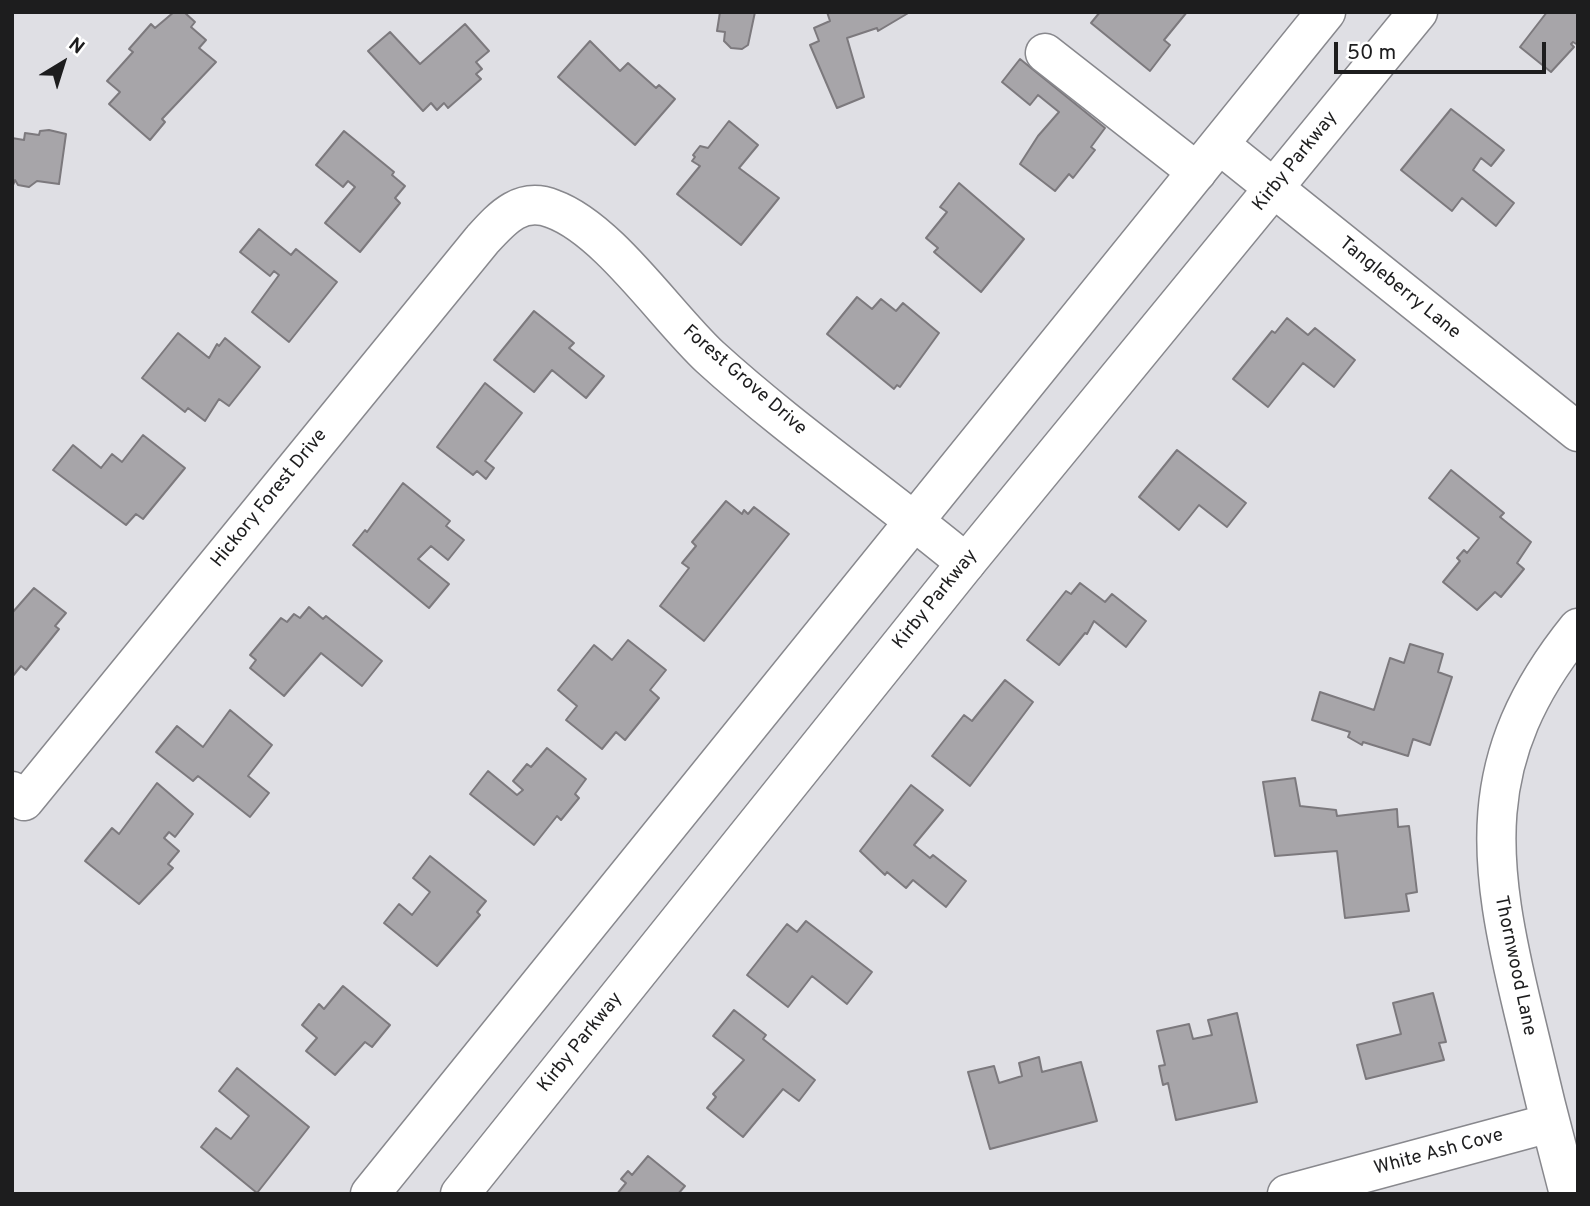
<!DOCTYPE html>
<html>
<head>
<meta charset="utf-8">
<style>
  body { margin:0 }
  #map { position:relative; width:1590px; height:1206px; overflow:hidden; background:#dfdfe4; font-family:Overpass,sans-serif }
  canvas { display:block }
  .frame { position:absolute; inset:0; border:14px solid #1d1d1e; pointer-events:none }
  .north { position:absolute; left:28px; top:28px; width:70px; height:70px; -webkit-text-stroke:5px #fff; paint-order:stroke; rotate:38deg; font-size:19px; font-weight:700; line-height:28px; text-align:center; color:#1d1d1e }
  .north::after { content:''; display:block; margin:auto; width:24px; height:32px; background:#1d1d1e; clip-path:polygon(50% 0,100% 100%,50% 72%,0 100%) }
  .scale { position:absolute; left:1334px; top:42px; width:212px; height:32px; box-sizing:border-box; border:4px solid #1d1d1e; border-top:0; padding-left:9px; font-size:21px; line-height:24px; white-space:nowrap; color:#1d1d1e; -webkit-text-stroke:5px #fff; paint-order:stroke }
</style>
</head>
<body>
<div id="map">
<canvas width="1590" height="1206"></canvas>
<div class="frame"></div>
<div class="north">N</div>
<div class="scale">50 m</div>
</div>
<script>
const c = document.querySelector('canvas').getContext('2d');
c.lineJoin = 'round';
function fillPath(path, color) { c.fillStyle = color; c.fill(path, 'evenodd'); }
function stroke(path, color, width, dash) { c.strokeStyle = color; c.lineWidth = width; c.lineCap = dash ? 'butt' : 'round'; c.setLineDash(dash || []); c.stroke(path); }
function label(font, color, halo, rows, align = 'center') {
  c.font = font + ' Overpass,sans-serif'; c.lineWidth = 6; c.setLineDash([]); c.textBaseline = 'middle'; c.strokeStyle = halo; c.fillStyle = color; for (const [text, x, y, turn = 0] of rows) {
    c.save(); c.translate(x, y); c.rotate((+turn || 0) * Math.PI / 180); c.textAlign = isNaN(turn) ? turn : align; if (halo) c.strokeText(text, 0, 0); c.fillText(text, 0, 0); c.restore();
  }
}
const building = new Path2D(`
  M174,12H184L195,22L191,27L206,40L199,48L216,62L162,119L165,122L150,140L109,104L120,92L107,81L133,52L129,49L151,24L155,28Z
  M720,12H755L748,45L742,49L731,48L724,41L725,32L717,31Z
  M827,12H910L878,31L877,28L847,38L864,97L837,108L810,45L819,41L814,28L830,21Z
  M1100,12H1187L1164,40L1170,45L1150,71L1091,23Z
  M1547,12H1578V45L1573,42L1571,44L1574,47L1551,72L1520,47Z
  M465,24L489,51L476,62L482,69L476,74L481,79L448,108L444,103L437,110L431,103L423,111L368,51L390,32L420,64Z
  M590,41L620,71L628,63L656,88L659,85L675,99L635,145L558,77Z
  M1020,59L1105,128L1091,147L1095,150L1073,178L1069,174L1055,191L1020,164L1038,136L1059,112L1038,95L1030,105L1002,82Z
  M1451,109L1504,150L1491,166L1481,158L1473,170L1514,203L1496,226L1462,198L1452,211L1401,170Z
  M729,121L758,145L739,168L779,198L741,245L677,194L700,166L692,161L695,157L693,155L700,146L708,148Z
  M49,130L66,134L59,184L37,181L29,187L18,185L15,180L12,188V138L24,140L25,133L39,135L40,131Z
  M344,131L394,172L392,175L405,186L395,198L400,203L360,252L325,223L355,187L348,181L343,187L316,165Z
  M959,183L1024,239L981,292L934,252L938,248L926,238L947,212L940,207Z
  M259,229L291,255L296,249L337,282L289,342L252,312L279,275L274,271L270,276L240,252Z
  M857,297L872,309L881,299L896,311L903,303L939,333L900,387L897,385L894,389L827,334Z
  M534,311L574,343L569,348L604,376L586,398L552,370L534,392L494,360Z
  M1287,318L1308,335L1315,328L1355,360L1334,387L1303,363L1268,407L1233,379L1272,331L1275,333Z
  M178,333L209,358L217,344L219,346L225,338L260,367L229,406L219,399L205,421L188,408L185,412L142,378Z
  M485,383L522,413L485,461L494,468L486,479L477,471L473,475L437,447Z
  M143,435L185,468L143,519L136,514L126,525L53,470L73,445L101,468L112,454L122,462Z
  M1177,450L1246,503L1227,527L1199,505L1179,530L1139,497Z
  M1451,470L1504,513L1500,517L1531,542L1517,563L1524,569L1501,597L1495,592L1477,610L1443,582L1460,561L1457,558L1464,550L1467,553L1479,538L1429,498Z
  M403,483L450,521L446,526L464,540L448,560L431,546L418,559L449,584L429,608L353,545L365,530L367,532Z
  M726,501L742,514L744,510L748,514L754,507L789,534L704,641L660,606L689,568L682,563L696,546L692,542Z
  M1080,583L1105,602L1112,594L1146,621L1126,647L1094,621L1087,634L1085,633L1059,665L1027,640L1066,591L1071,594Z
  M34,588L66,613L55,626L59,629L26,670L21,666L12,677V613Z
  M309,607L323,619L326,616L382,661L362,686L321,653L284,696L250,668L256,660L250,655L281,618L287,622L294,614L300,618Z
  M628,640L666,670L650,690L659,698L625,740L616,732L602,749L566,720L577,706L558,690L594,645L612,660Z
  M1410,644L1443,654L1438,672L1452,677L1430,745L1413,739L1408,756L1363,742L1362,745L1348,737L1350,732L1312,720L1320,692L1374,710L1390,658L1404,663Z
  M1005,680L1033,702L970,786L932,756L964,715L972,721Z
  M230,710L272,745L248,776L269,793L250,817L198,776L193,781L156,752L177,726L203,747Z
  M547,748L586,779L575,794L579,798L561,820L557,816L534,845L470,794L488,771L517,795L523,790L513,781L527,764L531,767Z
  M1295,778L1300,806L1336,810L1337,816L1397,809L1398,827L1409,826L1417,892L1406,894L1409,911L1345,918L1337,851L1275,856L1263,782Z
  M157,783L193,814L175,837L169,832L164,838L179,851L168,864L173,868L139,904L85,861L112,828L119,834Z
  M911,785L943,810L914,845L930,858L933,855L966,881L946,907L913,880L906,888L887,872L885,875L860,851Z
  M430,856L486,901L477,912L480,915L437,966L384,923L399,904L412,915L430,892L413,878Z
  M806,921L872,972L847,1004L812,976L788,1007L747,975L787,924L797,932Z
  M343,986L390,1025L372,1047L365,1042L335,1075L306,1051L317,1038L302,1025L319,1004L324,1009Z
  M1433,993L1446,1042L1439,1043L1444,1060L1366,1079L1357,1045L1401,1034L1393,1003Z
  M734,1010L766,1035L763,1039L815,1080L799,1101L783,1089L743,1137L707,1108L716,1097L713,1094L744,1060L713,1036Z
  M1237,1013L1257,1102L1176,1120L1168,1083L1163,1085L1159,1066L1165,1065L1157,1031L1189,1024L1193,1039L1212,1035L1208,1020Z
  M1039,1057L1042,1072L1081,1062L1097,1121L990,1149L968,1072L994,1066L999,1083L1022,1076L1019,1063Z
  M237,1068L309,1127L257,1193L201,1147L216,1128L231,1139L249,1116L219,1091Z
  M648,1156L685,1186L678,1194H617L626,1183L621,1179L628,1171L632,1175Z`);
const minor = new Path2D(`
  M1045,53L1197,172
  M1220,145L1578,432
  M12,791L24,801L482,240C502,218 521,196 553,209C608,229 666,316 710,357C789,429 883,494 966,563
  M1287,1194L1550,1123
  M1569,1194C1553,1134 1538,1074 1524,1014C1487,861 1472,759 1578,628`);
const major = new Path2D(`
  M370,1194L1326,12
  M460,1194L966,563L1418,12`);
const streetNames = [
  ["Kirby Parkway",1296,162,-51],
  ["Tangleberry Lane",1399,289,39],
  ["Forest Grove Drive",744,381,41],
  ["Hickory Forest Drive",270,499,-51],
  ["Kirby Parkway",936,600,-51],
  ["Thornwood Lane",1514,966,78],
  ["Kirby Parkway",581,1043,-51],
  ["White Ash Cove",1439,1153,-15]
];
fillPath(building, '#a7a5a9');
stroke(building, '#7c797d', 2);
stroke(minor, '#88888d', 41);
stroke(major, '#88888d', 41);
stroke(minor, '#fff', 38);
stroke(major, '#fff', 38);
label('19px', '#1d1d1e', '#fff', streetNames);
</script>
</body>
</html>
